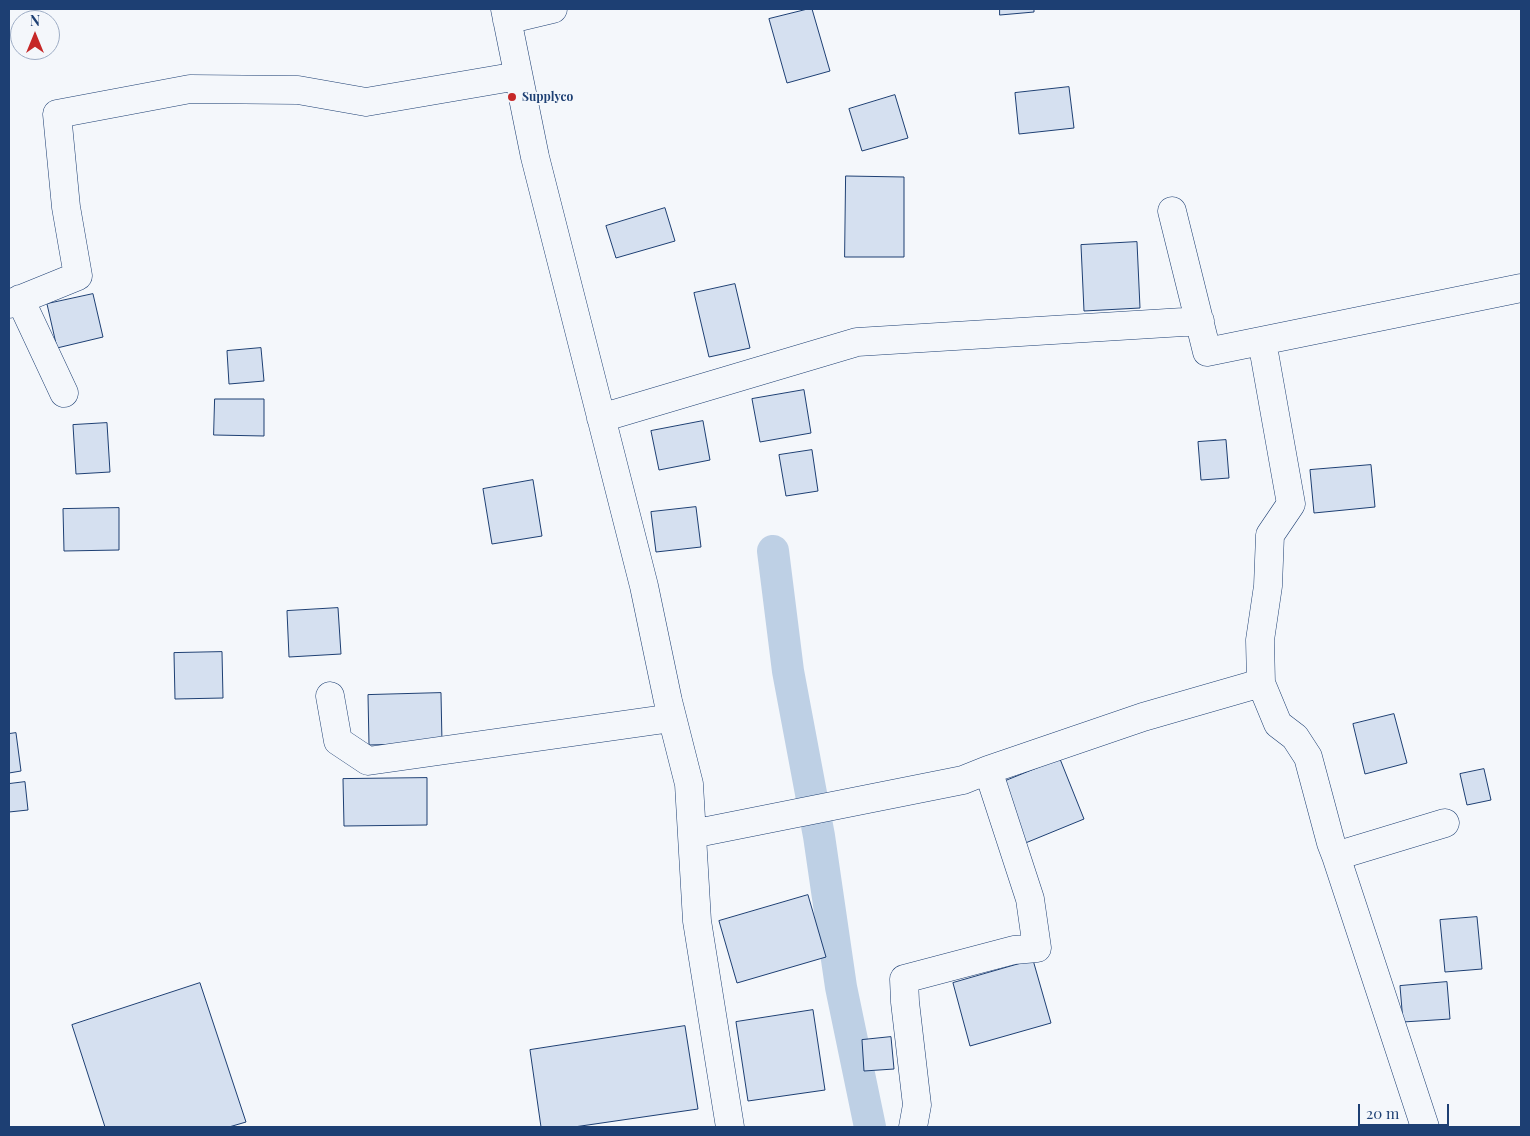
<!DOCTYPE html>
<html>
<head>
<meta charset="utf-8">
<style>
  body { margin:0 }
  #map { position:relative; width:1530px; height:1136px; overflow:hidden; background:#f4f7fb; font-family:"Playfair Display",serif }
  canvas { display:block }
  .frame { position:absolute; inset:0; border:10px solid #1d3f73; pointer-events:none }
  .north { position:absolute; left:10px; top:10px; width:50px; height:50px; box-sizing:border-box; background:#f4f7fb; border:1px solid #9eadc5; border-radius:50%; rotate:0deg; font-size:14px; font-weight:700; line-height:20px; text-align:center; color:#1d3f73 }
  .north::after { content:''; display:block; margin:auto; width:18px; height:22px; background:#c62828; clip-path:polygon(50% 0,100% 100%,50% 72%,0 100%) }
  .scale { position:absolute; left:1358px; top:1104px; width:91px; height:22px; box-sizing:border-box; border:2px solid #1d3f73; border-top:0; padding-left:6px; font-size:15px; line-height:18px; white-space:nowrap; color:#1d3f73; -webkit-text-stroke:4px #f4f7fb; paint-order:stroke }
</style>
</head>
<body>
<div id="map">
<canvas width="1530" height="1136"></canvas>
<div class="frame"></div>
<div class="north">N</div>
<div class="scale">20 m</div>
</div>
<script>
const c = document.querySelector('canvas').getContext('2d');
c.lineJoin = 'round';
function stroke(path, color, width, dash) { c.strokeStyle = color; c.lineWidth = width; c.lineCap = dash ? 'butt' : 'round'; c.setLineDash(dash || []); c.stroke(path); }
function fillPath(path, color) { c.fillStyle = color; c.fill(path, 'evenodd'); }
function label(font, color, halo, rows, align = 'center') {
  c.font = font + ' "Playfair Display",serif'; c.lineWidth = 4; c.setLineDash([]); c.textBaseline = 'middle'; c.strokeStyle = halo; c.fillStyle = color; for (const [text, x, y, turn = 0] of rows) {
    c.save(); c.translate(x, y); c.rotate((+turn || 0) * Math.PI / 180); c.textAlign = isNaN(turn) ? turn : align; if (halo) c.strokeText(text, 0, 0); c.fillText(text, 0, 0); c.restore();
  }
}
const canal = new Path2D(`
  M773,551L788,671L819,836L841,987L870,1127`);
const building = new Path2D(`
  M808,9H812L830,71L787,83L769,19Z
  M1000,9H1034V12L1000,15Z
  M1069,87L1074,128L1019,134L1015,93Z
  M895,95L908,138L862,151L849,109Z
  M846,176L904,177V257H845Z
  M665,208L675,241L616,258L606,226Z
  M1137,242L1140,308L1084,311L1081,245Z
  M735,284L750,348L709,357L694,293Z
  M93,294L103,337L57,348L47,304Z
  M261,348L264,381L229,384L227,351Z
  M804,390L811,433L760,442L752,399Z
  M215,399H264V436L214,435Z
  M703,421L710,460L659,470L651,431Z
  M107,423L110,472L76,474L73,425Z
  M1226,440L1229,478L1201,480L1198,442Z
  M812,450L818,491L786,496L779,455Z
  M1371,465L1375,507L1314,513L1310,470Z
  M533,480L542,536L492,544L483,489Z
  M696,507L701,547L656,552L651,512Z
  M119,508V550L64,551L63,509Z
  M338,608L341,654L289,657L287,611Z
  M222,652L223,698L175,699L174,653Z
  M441,693L442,743L369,745L368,695Z
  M1394,714L1407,763L1365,774L1353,724Z
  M16,733L21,771L9,773V734Z
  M1060,759L1084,819L1023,844L998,784Z
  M1484,769L1491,800L1467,805L1460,774Z
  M427,778V825L344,826L343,779Z
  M25,782L28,810L9,812V784Z
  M808,895L826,957L737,983L719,921Z
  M1477,917L1482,969L1445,972L1440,920Z
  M1033,960L1051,1023L970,1046L953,983Z
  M1447,982L1450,1019L1403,1022L1400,986Z
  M200,983L246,1122L229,1127H105L72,1025Z
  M813,1010L825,1090L748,1101L736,1022Z
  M685,1026L698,1109L574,1127H541L530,1050Z
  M891,1037L894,1069L864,1071L862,1040Z`);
const minor = new Path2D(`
  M505,9L535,157L644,586L668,701L689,784L697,921L730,1127
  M507,20L553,9
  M1172,211L1207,352L1521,288
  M20,299L64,393
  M9,304L78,276L66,207L57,114L190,89L298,90L366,102L518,76
  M601,418L857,342L1200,321
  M1261,683L1278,724L1295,737L1308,757L1331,843L1336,856L1445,823
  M330,696L338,741L368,761L672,718
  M988,770L1143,717L1261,683L1260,640L1268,586L1270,535L1291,504L1262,341
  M692,834L963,780L988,770L1030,899L1037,948L1014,950L904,979L905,1002L917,1105L913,1127
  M1336,856L1425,1127`);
const markers = [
  [512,97,5,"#c62828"]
];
const poiNames = [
  ["Supplyco",522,97]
];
stroke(canal, '#bed0e5', 32);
fillPath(building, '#d5e0f0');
stroke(building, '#1d3f73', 1);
stroke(minor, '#1d3f73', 29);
stroke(minor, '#f4f7fb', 28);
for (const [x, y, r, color] of markers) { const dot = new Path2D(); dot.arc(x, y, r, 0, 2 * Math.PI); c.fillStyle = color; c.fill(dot); stroke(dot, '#f4f7fb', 2); }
label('bold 12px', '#1d3f73', '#f4f7fb', poiNames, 'left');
</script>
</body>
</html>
